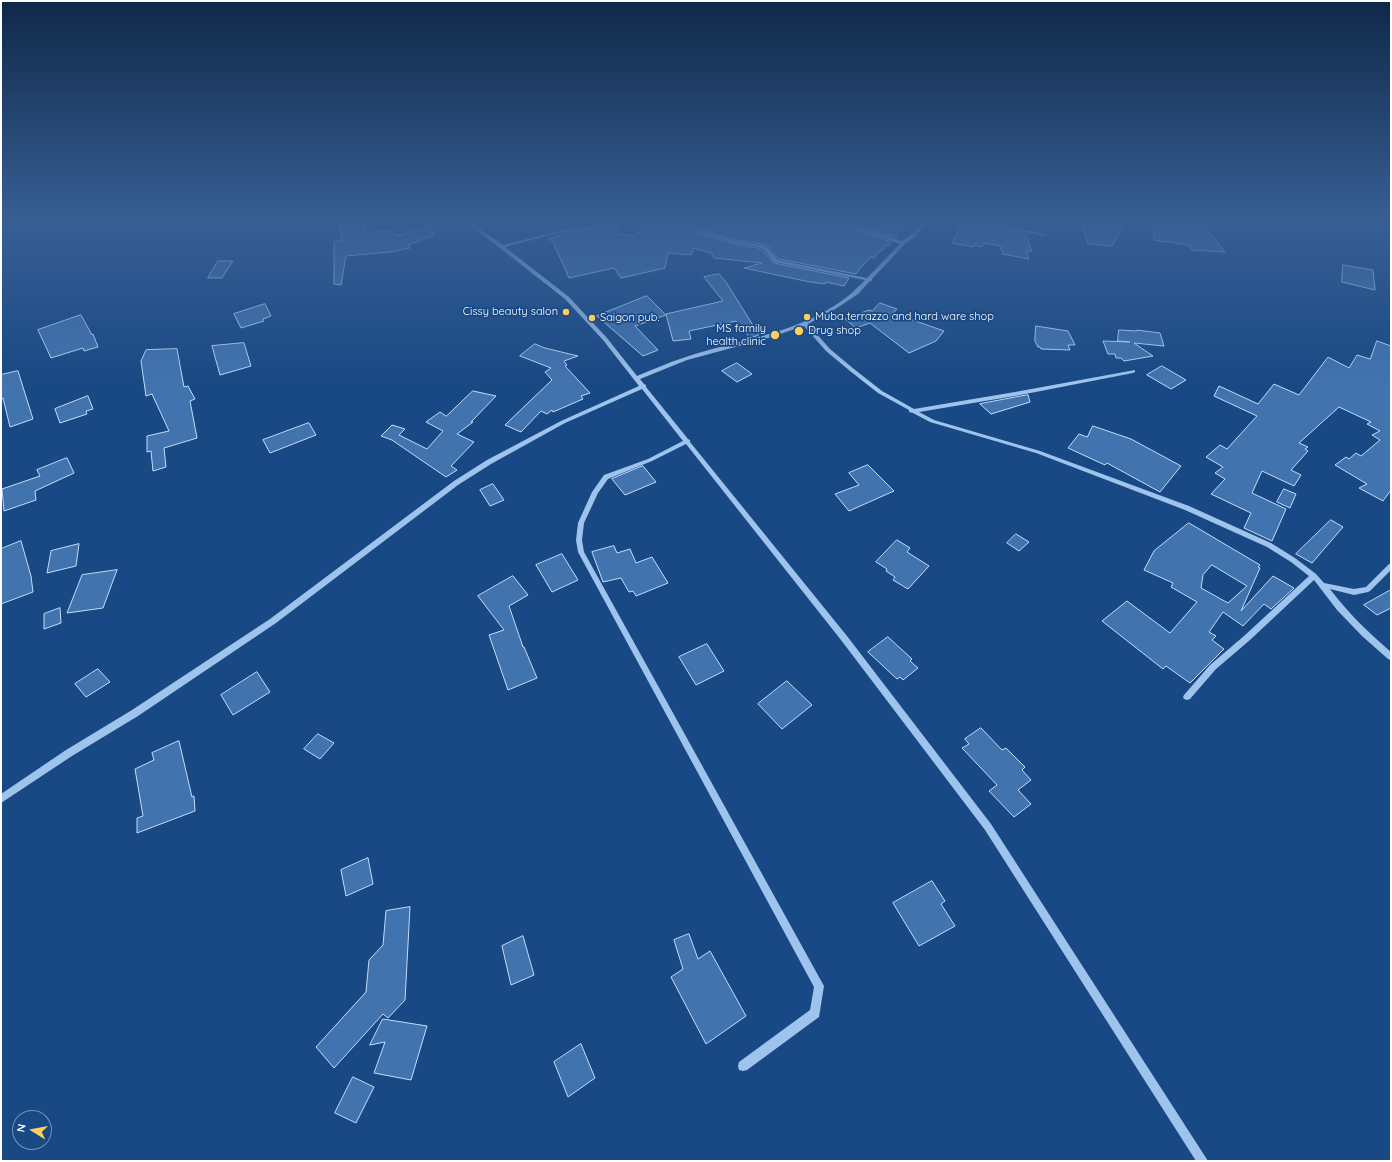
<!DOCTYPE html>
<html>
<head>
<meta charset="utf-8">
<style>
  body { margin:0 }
  #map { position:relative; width:1392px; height:1162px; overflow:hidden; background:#194985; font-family:Quicksand,sans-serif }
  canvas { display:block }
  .frame { position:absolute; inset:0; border:2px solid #fff; pointer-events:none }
  .north { position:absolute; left:12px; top:1110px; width:40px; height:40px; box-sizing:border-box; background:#194985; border:1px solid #7592b6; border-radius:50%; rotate:281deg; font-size:11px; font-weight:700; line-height:16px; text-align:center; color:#fff }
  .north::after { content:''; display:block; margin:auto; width:14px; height:18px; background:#ffcd5a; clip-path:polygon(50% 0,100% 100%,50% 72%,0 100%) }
</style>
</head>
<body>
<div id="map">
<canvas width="1392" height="1162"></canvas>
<div class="frame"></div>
<div class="north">N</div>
</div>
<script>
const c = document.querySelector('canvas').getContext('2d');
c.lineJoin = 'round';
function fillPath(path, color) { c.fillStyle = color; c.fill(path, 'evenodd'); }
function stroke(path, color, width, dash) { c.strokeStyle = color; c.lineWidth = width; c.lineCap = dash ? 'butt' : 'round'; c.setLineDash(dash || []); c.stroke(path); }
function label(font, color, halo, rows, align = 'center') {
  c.font = font + ' Quicksand,sans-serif'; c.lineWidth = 3.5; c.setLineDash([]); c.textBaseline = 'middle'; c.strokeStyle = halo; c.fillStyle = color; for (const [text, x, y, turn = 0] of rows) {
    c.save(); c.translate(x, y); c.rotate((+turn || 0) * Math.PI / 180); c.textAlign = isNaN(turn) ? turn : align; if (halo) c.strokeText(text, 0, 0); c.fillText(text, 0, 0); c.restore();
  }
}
const building = new Path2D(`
  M363,221L366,234L391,230L392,234L396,233L397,236L431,226L434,235L408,245L410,248L390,252L346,256L341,285L334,284V242L342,240L339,225Z
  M677,221H821L822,223L866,233L891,242L889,246L885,245L883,250H881L874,258L871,257L861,267L856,274L779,259L769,247L763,244L735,240L701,229L696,230L697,233L734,244L758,248L763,251L774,263L849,278L844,286L826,282L825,284L810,282L744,268L762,263L714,258L711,253L694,248L691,255L668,253L665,268L621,278L614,268L569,278L553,242L549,239L567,232L617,226L619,234L634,236L647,224L667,229Z
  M835,221H906L895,237L869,229Z
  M992,221H1020L1023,228L992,223Z
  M1082,221H1126L1112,246L1088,244Z
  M1184,221H1201L1225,252L1192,250L1189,245L1154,240L1152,222L1184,224Z
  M966,223L1025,234L1032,251H1026L1029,259L1003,254L1000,246L984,243L982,247L974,245L973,247L952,243L961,225H964Z
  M218,261H233L222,278H208Z
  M1343,265L1373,270L1375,290L1342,282Z
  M719,274L726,282L759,335L750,338L736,321L689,331L691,339L673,341L666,314L723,301L704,277Z
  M647,296L666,315L635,326L658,350L643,356L597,316Z
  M880,303L897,309L893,313L944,331L936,341L909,353L870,323L856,328L845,319L869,310L872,311Z
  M265,304L271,316L263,319L264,321L241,328L234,314Z
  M81,315L92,335L93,334L98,347L84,351L83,348L51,358L38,330Z
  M1036,326L1068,331L1075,345H1068L1070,350L1041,349L1040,347H1038L1035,341Z
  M1119,330L1137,331V330L1160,333L1164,346L1134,343L1153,356L1124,361L1121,358H1116L1115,354H1108L1103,341L1130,342L1118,341Z
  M1377,341L1391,346V490L1383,501L1359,488L1367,484L1335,465L1346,457L1349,459L1356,453L1361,456L1380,440L1372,435L1380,431L1367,424L1371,422L1339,407L1299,443L1308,447L1305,449L1308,451L1291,470L1301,475L1294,486L1262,471L1252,493L1286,509L1272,541L1244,528L1251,513L1211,494L1225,479L1215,473L1223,467L1206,457L1220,445L1227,449L1257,416L1214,396L1219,386L1258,404L1274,384L1299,395L1328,357L1349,368L1357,355L1370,359Z
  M244,343L251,366L220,375L212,346Z
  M535,344L545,348L578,356L564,361L567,365L565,366L590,393L581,396L583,399L553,412L552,410L547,414L541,411L521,432L505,425L552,380L545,372L551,368L520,356Z
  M177,349L184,387L188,386L195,399L190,401L197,438L164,448L166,467L153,471L151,451L147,452V436L169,431L152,394L146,396L141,361L146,350Z
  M737,363L752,374L737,382L722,371Z
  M1162,366L1186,380L1171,389L1147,375Z
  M18,371L33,419L10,427L3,398L1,399V375Z
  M473,391L496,396L471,422H473L457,434L474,442L451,466L457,470L446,477L392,440L381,436L392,425L405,429L399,435L427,449L443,431L426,422L440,412L446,416Z
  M1028,395L1030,402L991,414L980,404Z
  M88,396L93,409L86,411L87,414L60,423L55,409Z
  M309,423L316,435L270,453L263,440Z
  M1093,426L1131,439L1181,466L1160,492L1107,463L1105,465L1068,448L1079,434L1087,437Z
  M67,458L74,473L35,491L36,500L4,511L2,489L40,476L37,470Z
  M868,465L894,491L849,511L835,494L859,485L849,473Z
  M643,466L656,482L625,495L612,479Z
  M493,484L504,500L490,506L480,490Z
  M1284,489L1296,494L1290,508L1277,502Z
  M1331,520L1343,527L1312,563L1296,554Z
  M1189,523L1260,565L1258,567L1260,568L1241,611L1273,576L1294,588L1271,609L1264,604L1243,626L1223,612L1209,632L1216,636L1212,640L1224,649L1190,683L1166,666L1163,669L1102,621L1127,601L1170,633L1197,602L1171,587L1173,583L1144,570L1154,551ZM1212,565L1247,586L1228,603L1201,588L1203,575Z
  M1016,534L1029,542L1019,551L1007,543Z
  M897,540L910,548L907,552L929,566L908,589L893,580L895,577L886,571L887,569L876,562Z
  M21,541L31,576L33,592L1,604V549Z
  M79,544L76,566L47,573L51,551Z
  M614,546L617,553L630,549L636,563L652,557L668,583L636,596L633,591L629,592L621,578L603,582L592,552Z
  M562,554L578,580L552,592L536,565Z
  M117,570L103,608L67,613L82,575Z
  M513,576L528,595L509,606L523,647H524L537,678L508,690L489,635L504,630L478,596Z
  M1391,590V608L1377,615L1364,605Z
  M60,608L61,623L44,629V614Z
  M888,637L912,659L910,661L918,668L903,680L900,677L897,679L868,652Z
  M707,644L724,671L696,685L679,657Z
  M98,669L110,682L86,697L75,684Z
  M257,672L270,692L233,715L221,695Z
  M787,681L812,705L782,729L758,704Z
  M981,728L1002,750L1006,748L1025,767L1022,770L1031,780L1018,790L1031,804L1014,817L989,791L997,785L962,748L969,744L965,739Z
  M318,734L334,743L320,759L304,749Z
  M179,741L192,797L194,796L195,811L137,833V818L143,816L135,769L154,760L152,753Z
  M368,858L373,884L346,896L341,870Z
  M932,881L945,901L941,904L955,926L919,946L893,903Z
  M410,907L405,1000L388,1018L383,1014L334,1068L316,1047L366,992L369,960L383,945L386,911Z
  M689,934L698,959L710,951L746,1016L706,1044L671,977L683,969L674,940Z
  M523,936L534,975L511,985L502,946Z
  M383,1019L427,1026L411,1080L374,1073L385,1042L370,1045Z
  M581,1044L595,1078L568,1097L554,1062Z
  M353,1077L374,1087L356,1123L335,1113Z`);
const minor = new Path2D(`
  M11,221H16L1,227V224Z
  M464,221H469L503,245L566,229L629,221H640L638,222L566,231L505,247L569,297L607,338L637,376C652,370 667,363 683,358C747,336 816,333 865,280L774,262L764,250L759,247L734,243L697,232V230H701L735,241L762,245L768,248L778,260L867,278L900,244L866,232L822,222V221H829L869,230L902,241L912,234L924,221H928L916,236L905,244L872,279V281H870L858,294L837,308L808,324L830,349L854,369L882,391L914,409L1015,392L1135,370V372L1133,373L1015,396L919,412L934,420L1040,451L1189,506L1271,543L1295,558L1316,574L1324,583L1354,589L1366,587L1389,564L1391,563V570L1370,591L1368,592L1354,595L1330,589C1348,613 1369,633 1391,652V660L1388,659L1362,636L1337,610L1314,580L1250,640L1216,669L1190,699L1187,700L1184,699L1183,697L1184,695L1210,665L1244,636L1309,576L1291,562L1267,547L1185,510L1036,453L930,422L913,413L909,412V410L878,393L850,371L826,351L804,326L765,339L687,360L640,379L644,384L646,385V387L688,439L690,440V442L847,636L991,824L1208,1161H1196L985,830L841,640L686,444L652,461L608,479L598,493L584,523L582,540L584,552L824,986L819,1017L747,1070L743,1071L739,1070L738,1066L739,1062L810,1010L814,987L578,552L576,540L578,523L592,492L604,475L648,459L683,441L642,389L565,423L491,464L458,485L276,623L138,716L72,756L1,803V794L66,750L132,710L270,619L454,481L487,460L561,421L639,386L603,340L565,299L500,248Z
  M966,221H974L1045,234L1047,235L1045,236L968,222Z`);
const markers = [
  [566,312,4,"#ffcd5a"],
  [807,317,4,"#ffcd5a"],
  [592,318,4,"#ffcd5a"],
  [799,331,5,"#ffcd5a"],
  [775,335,5,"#ffcd5a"]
];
const farPoinames = [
  ["Cissy beauty salon",558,312,"right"],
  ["Muba terrazzo and hard ware shop",815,317],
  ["Saigon pub.",600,318],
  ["MS family",766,329,"right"],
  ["health clinic",766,342,"right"],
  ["Drug shop",808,331]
];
fillPath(building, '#4173af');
stroke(building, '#c4ddf9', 1);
fillPath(minor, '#9ec3ec');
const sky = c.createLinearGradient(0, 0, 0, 383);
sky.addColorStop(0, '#0e2849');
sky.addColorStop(0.58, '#385f94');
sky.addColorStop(1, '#385f9400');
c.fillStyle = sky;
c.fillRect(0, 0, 1392, 383);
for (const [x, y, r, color] of markers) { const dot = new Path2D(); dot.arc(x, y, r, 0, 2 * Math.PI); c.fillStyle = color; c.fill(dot); stroke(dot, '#194985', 1.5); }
label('11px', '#fff', '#194985', farPoinames, 'left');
</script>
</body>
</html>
